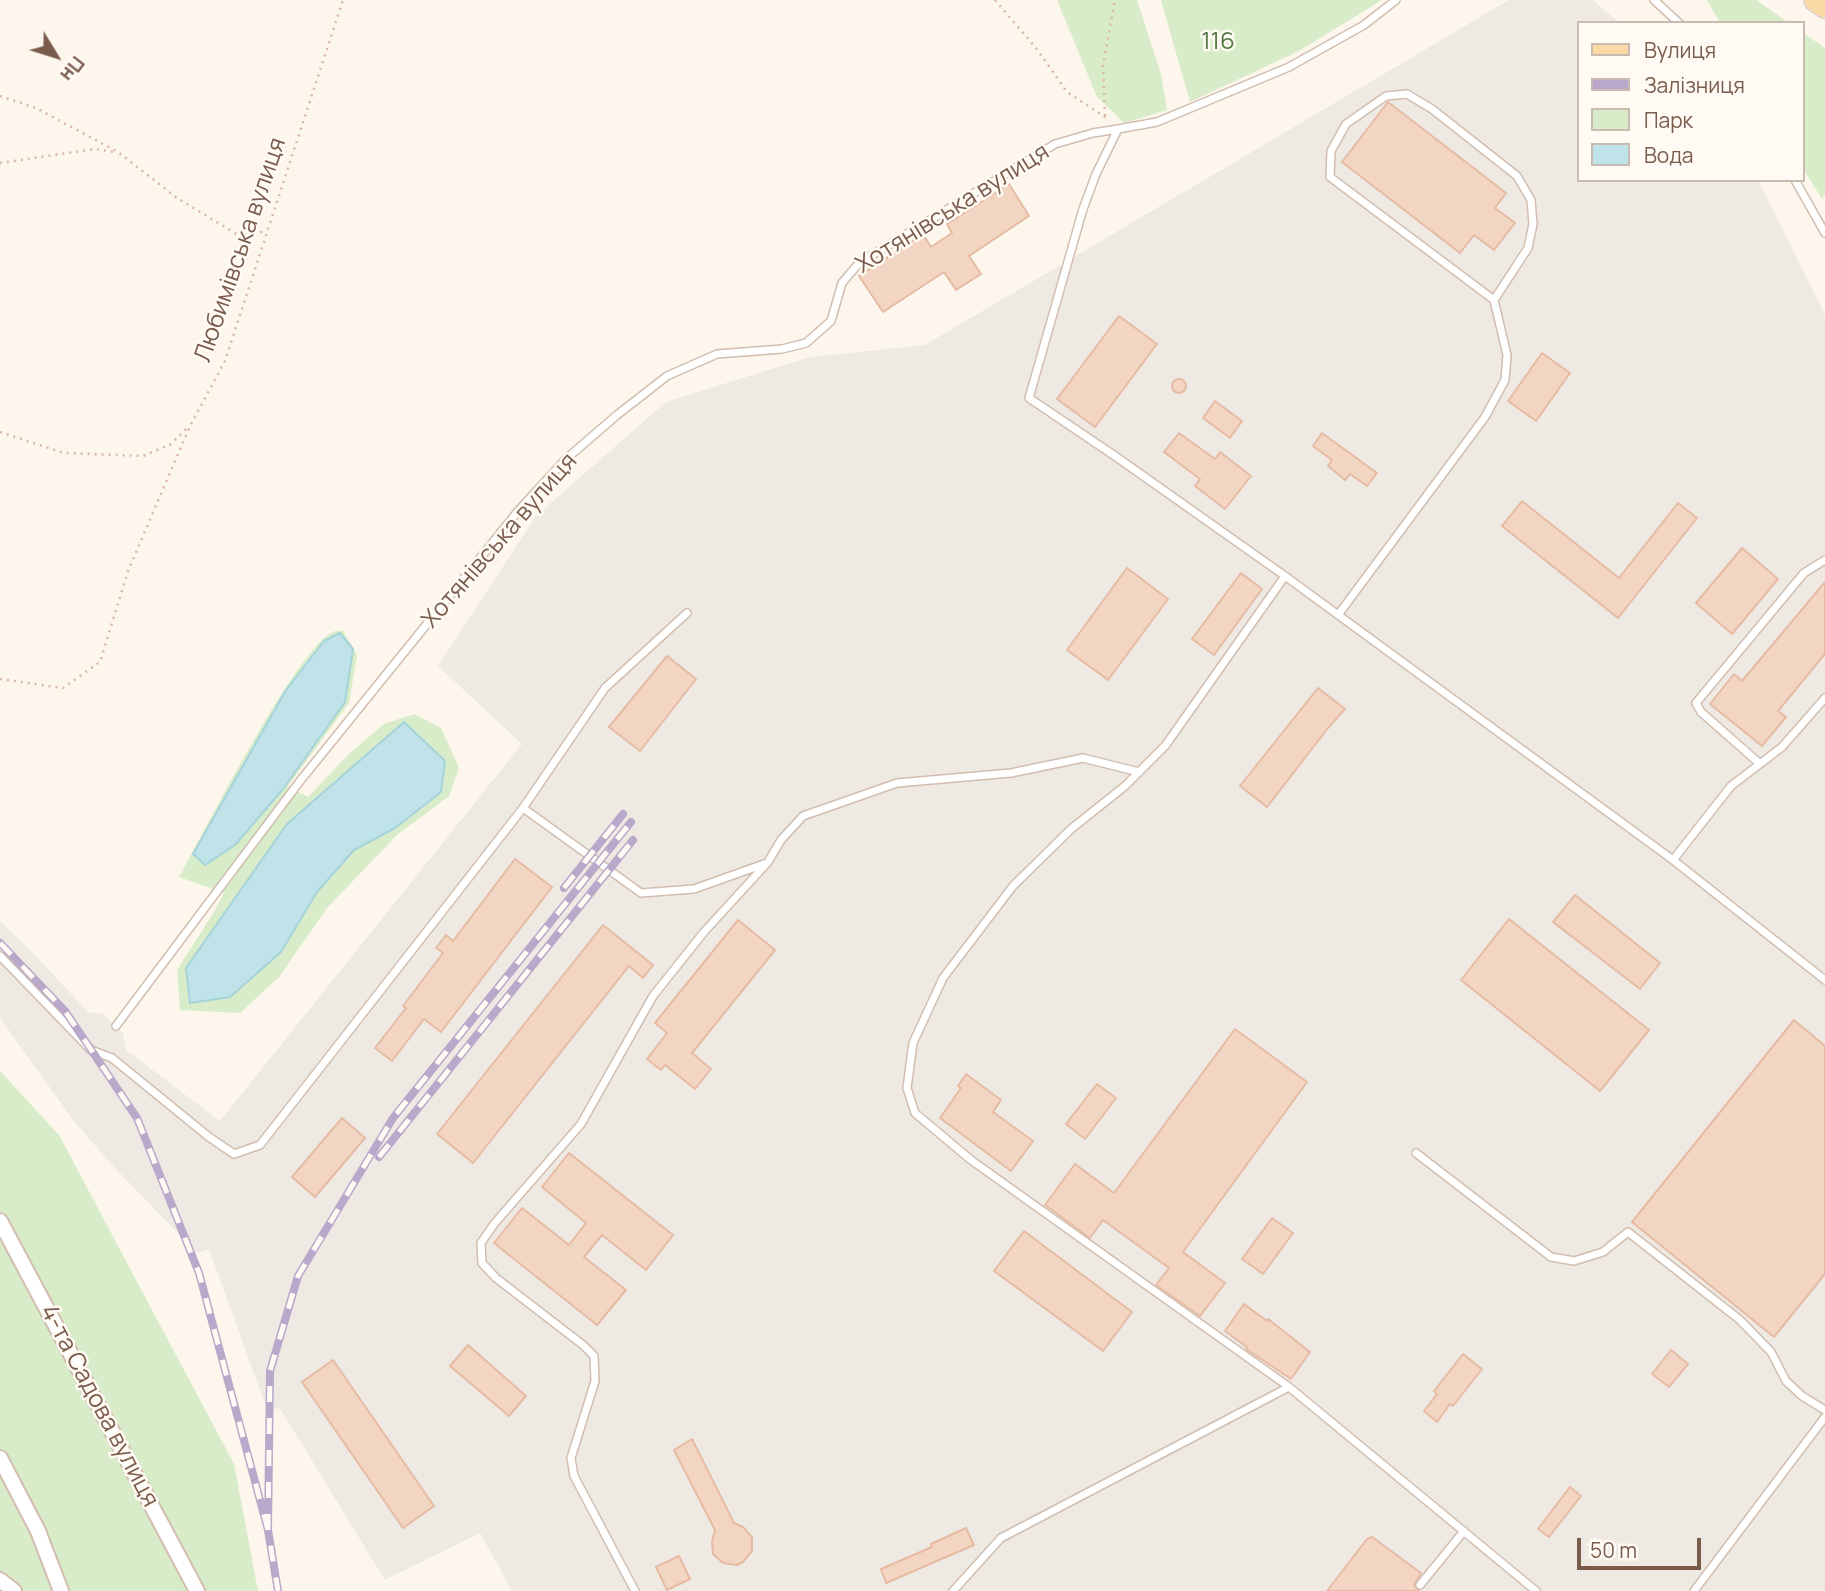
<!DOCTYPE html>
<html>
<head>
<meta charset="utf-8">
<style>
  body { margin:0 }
  #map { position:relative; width:1825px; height:1591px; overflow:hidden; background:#fdf6ec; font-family:Manrope,sans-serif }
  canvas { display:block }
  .legend { position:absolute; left:1577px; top:21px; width:228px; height:161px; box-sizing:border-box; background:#fffaf3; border:2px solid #cabbb1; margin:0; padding:9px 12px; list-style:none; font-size:21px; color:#7a5c4d }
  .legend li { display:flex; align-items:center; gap:14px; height:35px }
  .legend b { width:35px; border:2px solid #cabbb1 }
  .north { position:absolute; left:21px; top:21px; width:70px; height:70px; -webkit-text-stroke:5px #fffaf3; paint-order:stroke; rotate:128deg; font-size:19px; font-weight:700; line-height:28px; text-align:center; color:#7a5c4d }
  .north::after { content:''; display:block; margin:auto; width:24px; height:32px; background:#7a5c4d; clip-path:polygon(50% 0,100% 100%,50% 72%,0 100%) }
  .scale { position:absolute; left:1577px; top:1538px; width:124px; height:32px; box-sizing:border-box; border:4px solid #7a5c4d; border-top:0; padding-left:9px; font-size:21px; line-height:24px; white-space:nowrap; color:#7a5c4d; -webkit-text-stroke:5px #fffaf3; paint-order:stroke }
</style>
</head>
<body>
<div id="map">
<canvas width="1825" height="1591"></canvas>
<ul class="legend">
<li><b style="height:9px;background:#fbd9a5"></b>Вулиця</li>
<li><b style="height:9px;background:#b9a8c9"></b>Залізниця</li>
<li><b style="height:19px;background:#d8ecc9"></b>Парк</li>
<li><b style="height:19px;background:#bfe3e8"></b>Вода</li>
</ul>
<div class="north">Пн</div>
<div class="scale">50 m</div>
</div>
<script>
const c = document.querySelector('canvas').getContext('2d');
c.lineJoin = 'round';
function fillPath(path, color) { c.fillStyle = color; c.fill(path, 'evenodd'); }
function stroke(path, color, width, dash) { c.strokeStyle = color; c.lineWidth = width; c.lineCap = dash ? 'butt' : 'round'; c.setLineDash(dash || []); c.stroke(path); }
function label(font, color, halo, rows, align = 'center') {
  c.font = font + ' Manrope,sans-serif'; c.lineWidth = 5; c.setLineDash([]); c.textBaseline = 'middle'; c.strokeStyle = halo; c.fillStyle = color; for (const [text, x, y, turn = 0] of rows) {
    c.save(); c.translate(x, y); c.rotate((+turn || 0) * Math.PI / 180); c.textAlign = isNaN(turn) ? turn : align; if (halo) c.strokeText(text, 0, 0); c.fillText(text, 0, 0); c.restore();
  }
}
const industrial = new Path2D(`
  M1509,0H1593L1620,23H1578V180H1758L1825,315V1591H512L480,1533L385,1580L281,1410L265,1404L209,1249L197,1253L114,1167L73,1120L0,1018V921L31,951L88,1012L103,1014L123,1033L126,1050L220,1121L522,744L438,666L536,516L666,402L810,357L925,345Z`);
const green = new Path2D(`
  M1057,0H1137L1161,74L1167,110L1124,123L1097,97Z
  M1161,0H1382L1299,51L1190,102Z
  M1707,0H1756L1789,23H1720Z
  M1802,32L1825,48V194L1822,199L1802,167Z
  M343,631L357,655L349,703L288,786L308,797L350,753L384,724L414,714L441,728L459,768L449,796L397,835L327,908L279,977L240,1013L180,1010L177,970L214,912L224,893L179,877C203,834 297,647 333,632C336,630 340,631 343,631Z
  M0,1071L59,1135L234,1464L258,1591H17L0,1577Z`);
const water = new Path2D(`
  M340,633L353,649L345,702L283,789L235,845L205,865L193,854L286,690L324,641Z
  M404,722L445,761L441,792L395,828L354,850L317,892L281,952L230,997L190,1003L186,968L287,824Z`);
const building = new Path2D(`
  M1388,102L1506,193L1495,208L1515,223L1494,250L1474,235L1460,253L1342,162Z
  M1009,184L1029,216L969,256L981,274L956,290L944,272L883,312L859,276L923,234L931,247L952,233L947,224Z
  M1119,316L1157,344L1095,427L1057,399Z
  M1542,353L1570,373L1536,421L1508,401Z
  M1172 386a7 7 0 1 1 14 0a7 7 0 1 1-14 0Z
  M1215,401L1242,421L1230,438L1203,418Z
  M1179,433L1215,459L1220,452L1251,476L1225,509L1195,486L1200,479L1164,452Z
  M1322,433L1377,473L1367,486L1350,474L1345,480L1328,466L1332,460L1313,446Z
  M1522,501L1619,578L1678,503L1697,518L1618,618L1502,526Z
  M1742,548L1778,579L1732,634L1696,603Z
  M1127,568L1168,599L1108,680L1067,650Z
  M1241,573L1262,589L1214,655L1192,639Z
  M1825,582V654L1778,711L1786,717L1762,746L1710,704L1734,674L1742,681Z
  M667,656L696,679L640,751L609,727Z
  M1318,688L1345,709L1328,728L1267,807L1240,786Z
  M515,859L552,887L441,1032L424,1019L392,1061L375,1048L406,1008L403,1006L443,953L436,948L446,935L453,941Z
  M1575,895L1660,963L1640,989L1553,922Z
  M1509,919L1649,1030L1600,1091L1461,980Z
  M738,920L775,950L692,1053L711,1069L695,1089L665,1065L661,1070L647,1059L667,1033L655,1023Z
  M603,925L653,965L643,978L629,966L473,1163L437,1134Z
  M1794,1020L1825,1046V1274L1774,1337L1632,1222Z
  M1235,1029L1307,1082L1183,1252L1225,1283L1200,1316L1156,1285L1169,1268L1103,1220L1090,1238L1045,1205L1075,1164L1114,1193Z
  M966,1074L1001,1100L993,1112L1033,1141L1011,1171L940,1118L961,1088L958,1086Z
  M1097,1084L1116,1098L1085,1139L1066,1124Z
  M342,1118L365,1138L315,1197L292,1177Z
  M569,1153L673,1235L646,1270L602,1235L584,1257L626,1290L597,1325L494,1243L522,1208L569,1245L586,1223L542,1187Z
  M1272,1218L1293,1233L1263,1274L1242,1259Z
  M1024,1231L1132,1312L1103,1351L994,1271Z
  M1244,1304L1267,1321L1268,1319L1310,1352L1291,1379L1246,1349L1247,1347L1225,1331Z
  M468,1345L526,1396L509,1416L450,1366Z
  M1671,1350L1688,1364L1669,1387L1652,1374Z
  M1463,1354L1482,1369L1453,1406L1450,1404L1437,1422L1424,1411L1437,1394L1434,1391Z
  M333,1360L434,1506L403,1528L302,1382Z
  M692,1439L734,1523L743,1527L752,1537V1551L743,1562L737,1565L723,1563L713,1554L712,1541L715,1530L674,1450Z
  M1570,1487L1581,1496L1549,1537L1538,1529Z
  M966,1528L974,1545L886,1583L881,1569L932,1547L931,1544Z
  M1372,1537L1421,1573L1414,1585L1419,1591H1327L1367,1539Z
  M679,1556L690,1579L667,1590L656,1567Z`);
const path = new Path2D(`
  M995,0L1036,48L1067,92L1108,119
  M0,96L36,108L118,152L177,198L243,238L267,230
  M1105,116L1103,66L1115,0
  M0,163L95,149L115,152
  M0,432L64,453L143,456L171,444L187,428
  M0,679L63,688L100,662L128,571L190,426L225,361L343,0`);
const service = new Path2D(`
  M1396,0L1364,25L1289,67L1157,122L1118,129L1096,174L1083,209L1029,398L1115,456L1285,576L1165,746L1125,786L1071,829L1013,886L943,978L913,1043L907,1088L915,1113L971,1160L1289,1387L1536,1591
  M1654,0L1679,23
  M1795,180L1825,233
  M1285,576L1673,860L1825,980
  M1338,615L1485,417L1505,380L1507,355L1494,300L1330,177L1331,151L1346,124L1386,96L1407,94L1432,109L1517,176L1531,200L1533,224L1528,248L1494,300
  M1759,763L1701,712L1696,703L1804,573L1825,560
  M523,808L641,893L694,889L764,864
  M1673,860L1731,786L1782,747L1825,698
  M0,956L91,1050L112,1058L209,1137L234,1154L260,1145L523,808L605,688L687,613
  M116,1026L300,781L519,510L566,459L617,415L667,376L717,354L782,349L806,343L831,321L842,283L859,263L1055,144L1093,133L1118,129
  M1416,1153L1551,1257L1574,1261L1603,1252L1628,1232L1740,1320L1771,1352L1786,1381L1802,1396L1825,1410
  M1420,1585L1464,1531
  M635,1591L574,1476L571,1458L595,1381L594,1356L583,1345L496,1278L482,1263L481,1243L494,1224L581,1124L653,996L704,932L768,862L781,840L803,816L897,783L1011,773L1083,758L1139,772
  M953,1591L1001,1538L1289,1387
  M1694,1591L1825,1417`);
const minor = new Path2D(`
  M0,1221L197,1591
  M0,1458L38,1531L61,1591
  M0,1580L14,1591`);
const primary = new Path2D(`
  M1816,0L1825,6`);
const rail = new Path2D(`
  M564,888L623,814
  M0,943L65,1011L137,1118L199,1273L268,1530L278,1591
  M379,1157L633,840
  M268,1530L270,1371L298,1276L393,1118L631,822`);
const parkNames = [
  ["116",1218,42]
];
const streetNames = [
  ["Хотянівська вулиця",953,209,-32],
  ["Любимівська вулиця",241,250,-71],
  ["Хотянівська вулиця",500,541,-49],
  ["4-та Садова вулиця",99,1406,62]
];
fillPath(industrial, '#efe9e4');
fillPath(green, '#d8ecc9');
fillPath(water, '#bfe3e8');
stroke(water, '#a5d3da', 2);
fillPath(building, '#f3d5c3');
stroke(building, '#e6bba3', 2);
stroke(service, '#d1beb0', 10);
stroke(minor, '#d1beb0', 18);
stroke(primary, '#dad1cd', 26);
stroke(path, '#d9b8a5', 2.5, [2, 5]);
stroke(service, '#fff', 7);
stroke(minor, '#fff', 14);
stroke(primary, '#fbd9a5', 23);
stroke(rail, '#b9a8c9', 8);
stroke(rail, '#fffaf3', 5, [16]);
label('24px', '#537a41', '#fffaf3', parkNames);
label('24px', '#7a5c4d', '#fffaf3', streetNames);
</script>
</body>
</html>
